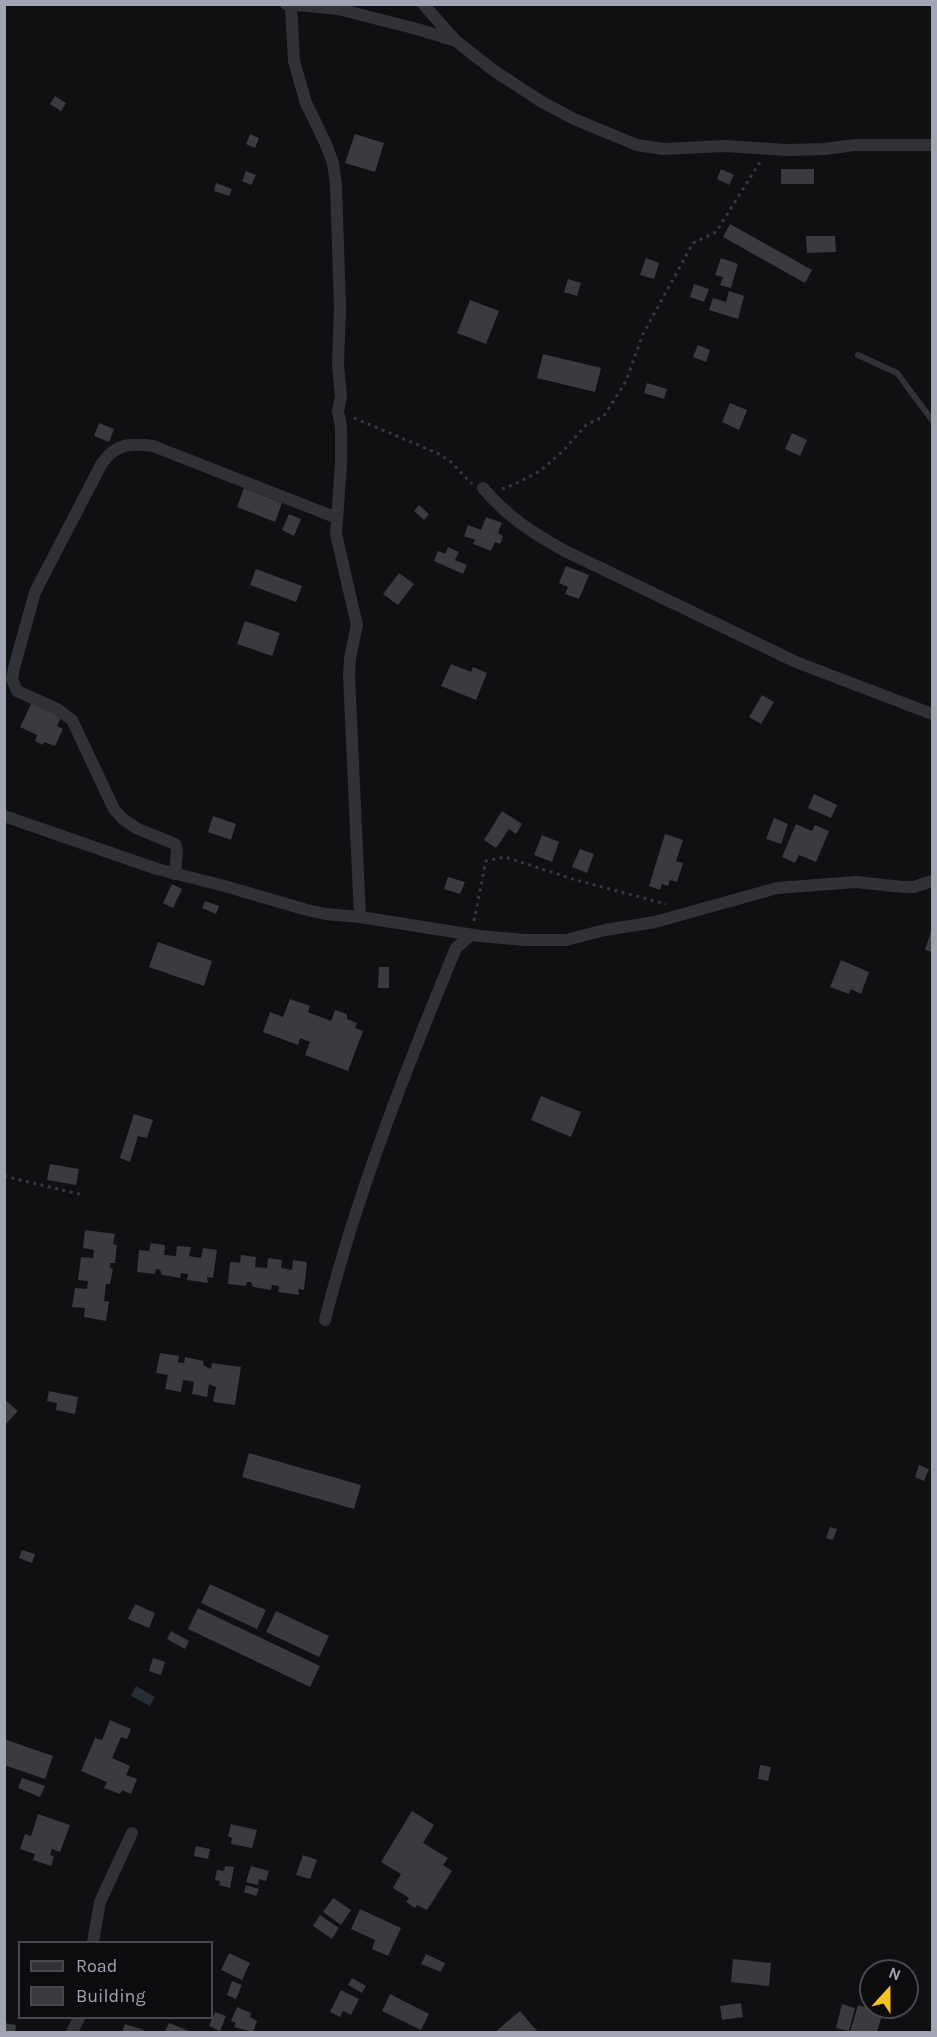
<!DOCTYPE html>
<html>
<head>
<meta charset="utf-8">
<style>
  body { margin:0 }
  #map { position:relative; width:937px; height:2037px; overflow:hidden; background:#101012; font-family:Karla,sans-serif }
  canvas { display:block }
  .frame { position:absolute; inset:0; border:6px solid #a1a5b3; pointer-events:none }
  .legend { position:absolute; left:18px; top:1941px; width:195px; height:78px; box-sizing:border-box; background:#0c0b0d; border:2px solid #48494f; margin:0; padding:8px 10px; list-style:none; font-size:18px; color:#a1a5b3 }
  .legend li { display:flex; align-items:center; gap:12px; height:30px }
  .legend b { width:30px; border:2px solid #48494f }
  .north { position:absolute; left:859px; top:1959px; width:60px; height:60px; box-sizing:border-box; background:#0c0b0d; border:2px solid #48494f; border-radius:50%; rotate:21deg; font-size:16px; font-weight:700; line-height:24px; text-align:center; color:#a1a5b3 }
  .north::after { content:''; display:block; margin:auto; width:21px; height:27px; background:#f9c221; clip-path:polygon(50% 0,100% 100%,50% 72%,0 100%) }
</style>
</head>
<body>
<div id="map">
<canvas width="937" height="2037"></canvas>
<div class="frame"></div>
<ul class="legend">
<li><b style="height:8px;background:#313237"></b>Road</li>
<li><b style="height:16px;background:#3a3a3f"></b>Building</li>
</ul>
<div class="north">N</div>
</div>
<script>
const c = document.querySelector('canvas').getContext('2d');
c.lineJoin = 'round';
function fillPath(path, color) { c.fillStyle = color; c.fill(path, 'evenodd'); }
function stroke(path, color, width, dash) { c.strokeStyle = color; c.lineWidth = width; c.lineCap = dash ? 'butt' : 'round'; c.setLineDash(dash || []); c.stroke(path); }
const water = new Path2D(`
  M136,1686L155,1697L150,1706L131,1696Z`);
const building = new Path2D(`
  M55,96L66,103L61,111L50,104Z
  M250,134L259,138L255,148L246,144Z
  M355,134L384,143L375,172L345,163Z
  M721,169L734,175L729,185L717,179Z
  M781,169H814V184H781Z
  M246,171L256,175L251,185L242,181Z
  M216,183L232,189L229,196L214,191Z
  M730,224L812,270L805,283L723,237Z
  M806,236H835L836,252L807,253Z
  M646,258L659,263L654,279L640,275Z
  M721,258L738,264L731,288L720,285L723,277L715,275Z
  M568,279L581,283L577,296L564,292Z
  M694,284L709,289L704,302L690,297Z
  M729,291L744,296L738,319L709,310L713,298L726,302Z
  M470,300L499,311L486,344L457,333Z
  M698,345L710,350L706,362L693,357Z
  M543,354L601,368L595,392L537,378Z
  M647,383L667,389L664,399L644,393Z
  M730,403L747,410L739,430L722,422Z
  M99,423L114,429L109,442L94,436Z
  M792,433L807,440L800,456L785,449Z
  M244,488L282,503L275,522L237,507Z
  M419,505L429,514L424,520L414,511Z
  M289,514L301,519L294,536L282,530Z
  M486,517L502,523L498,533L503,536L500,544L495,542L491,551L473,544L475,540L464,536L468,525L481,530Z
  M448,547L459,552L455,560L467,565L463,574L434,561L438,551L445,554Z
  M566,566L589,575L579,599L565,594L568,587L559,583Z
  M256,569L302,586L296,602L250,585Z
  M399,573L414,584L398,605L383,594Z
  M245,621L280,633L272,656L237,644Z
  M451,664L471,672L473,667L487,673L476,700L441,686Z
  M762,695L774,702L761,724L749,717Z
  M32,702L62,715L57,726L63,729L55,746L44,742L43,745L35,741L37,735L20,727Z
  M814,794L837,805L831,818L808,808Z
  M502,811L522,824L516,834L509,829L496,848L484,840Z
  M213,816L236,824L231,840L208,832Z
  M774,818L788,824L781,844L766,839Z
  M796,824L812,831L815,825L829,831L816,862L799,855L795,863L782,857Z
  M665,834L683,840L676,861L683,863L677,882L670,880L668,886L662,884L660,890L649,886Z
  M542,835L559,842L552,862L534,855Z
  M580,849L594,854L587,873L572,867Z
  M448,877L465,882L460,894L444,889Z
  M172,884L182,889L173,908L163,903Z
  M205,901L219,906L216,914L202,908Z
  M932,928V952L925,950Z
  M158,942L212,961L204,986L149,967Z
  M841,960L869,972L861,994L851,989L849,994L830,987Z
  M379,967H389V988H378Z
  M290,999L310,1006L308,1012L331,1021L335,1010L347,1014V1019L357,1023L355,1028L363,1031L348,1071L305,1055L310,1042L300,1038L298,1045L263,1032L270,1012L283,1017Z
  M541,1096L581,1112L571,1137L531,1120Z
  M134,1114L153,1120L147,1138L138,1136L130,1162L120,1158Z
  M50,1164L79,1169L76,1185L47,1180Z
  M85,1230L115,1234L113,1244L117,1245L115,1263H110V1268L113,1269L110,1284H106L104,1301L109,1302L106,1321L84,1317L85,1308L72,1307L75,1288L87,1289L88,1281L78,1280L81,1257L93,1258L94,1250L83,1248Z
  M151,1243L165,1245L164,1255L176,1256L177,1246L191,1247L189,1256L201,1258L203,1248L217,1250L213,1278L207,1277L208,1283L187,1280L188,1274L181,1273L180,1278L162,1275L160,1270L156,1269L155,1274L137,1272L139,1250L149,1251Z
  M241,1255L256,1257L255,1267L267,1268L268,1258L282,1260L281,1268L292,1270L293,1260L307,1262L304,1290L298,1289L299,1295L278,1292L279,1286L272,1285L271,1290L253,1287L251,1282H247L246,1286L228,1284L230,1262L240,1263Z
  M160,1353L179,1356L178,1362L184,1363L185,1357L204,1361L203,1365L211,1369L212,1363L241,1367L235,1405L213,1402L216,1387L209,1384L207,1397L192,1394L194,1382L183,1380L181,1392L165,1389L168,1375L156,1373Z
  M49,1391L78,1397L75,1414L56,1410L57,1403L47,1401Z
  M4,1399L18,1411L4,1426Z
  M249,1453L361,1485L354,1509L242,1477Z
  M919,1465L929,1469L924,1481L915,1477Z
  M830,1527L837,1529L833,1540L826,1538Z
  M22,1550L35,1554L32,1563L19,1558Z
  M210,1584L266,1610L257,1629L201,1603Z
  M135,1604L155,1613L149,1628L128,1619Z
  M198,1608L320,1666L310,1687L188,1629Z
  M276,1611L329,1636L319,1657L266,1632Z
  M171,1631L189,1641L185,1649L167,1639Z
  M153,1658L165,1662L161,1675L149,1671Z
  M110,1720L131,1729L127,1739L121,1737L112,1758L130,1766L126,1775L137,1779L131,1794L122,1790L120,1794L104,1788L107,1782L81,1771L95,1738L102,1740Z
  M4,1739L53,1756L45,1779L4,1765Z
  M760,1765L771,1767L768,1781L758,1779Z
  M22,1778L45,1786L40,1797L18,1788Z
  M412,1811L434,1825L423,1843L448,1858L443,1865L452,1871L427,1910L417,1905L415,1908L406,1902L409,1898L393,1888L401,1874L381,1862Z
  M38,1814L70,1825L60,1852L52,1849L50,1855L54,1856L51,1866L33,1860L35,1854L20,1849L25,1834L31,1836Z
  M231,1824L257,1830L252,1848L231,1844L232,1838L228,1836Z
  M196,1846L210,1849L208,1859L194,1856Z
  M303,1855L317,1860L310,1879L296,1875Z
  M225,1866L234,1867L230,1888L219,1885L220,1881L215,1880L217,1870L224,1871Z
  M251,1866L269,1871L266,1881L259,1879L258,1885L246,1882Z
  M246,1885L259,1889L256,1896L244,1892Z
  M333,1898L351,1910L341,1925L323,1912Z
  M360,1909L401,1928L388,1956L372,1949L375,1940L351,1929Z
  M320,1915L339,1928L332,1939L313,1926Z
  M229,1953L250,1963L242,1980L221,1970Z
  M426,1954L445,1963L441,1972L421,1964Z
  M733,1959L771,1963L769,1986L731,1982Z
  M352,1978L366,1986L362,1993L348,1985Z
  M232,1981L242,1985L236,1999L227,1995Z
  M341,1990L359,1999L351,2015L343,2011L340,2017L330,2012Z
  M390,1994L429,2014L421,2030L382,2011Z
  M741,2003L743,2017L722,2020L720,2006Z
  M842,2004L855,2008L849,2031L836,2028Z
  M858,2005L883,2012L877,2032H850Z
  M237,2007L251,2013L250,2017L257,2021L253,2032L234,2027L236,2023L231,2021Z
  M520,2011L538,2032H495Z
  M215,2012L226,2016L220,2031L209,2026Z
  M4,2023L16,2025L15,2032H4Z
  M169,2023L192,2032H165Z
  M125,2024L144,2030L143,2032H122Z`);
const path = new Path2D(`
  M354,418L437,453L450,461L472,484
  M502,489L515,484L540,471L563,451L586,425L604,416L626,381L643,334L693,243L716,232L760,162
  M474,921L486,861L505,857L576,880L666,904
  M4,1176L83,1195`);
const lane = new Path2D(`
  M858,355L897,373L932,420`);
const street = new Path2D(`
  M286,4L338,9L417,29L456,41L493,70L542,102L574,119L637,145L663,149L725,146L787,150L825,149L854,145H932
  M423,4L455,40
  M291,6L294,61L306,103L325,142L333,163L336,185L340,307L338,364L341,397L338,411L341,427V464L336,534L357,625L350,658L349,675L360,917
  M483,488C509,518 530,531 563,550L796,662L932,714
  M4,816L157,869L221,885L307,910L326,914L360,917L480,936L525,940H566L605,930L655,922L777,888L856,882L903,887H914L932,881
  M175,874L177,850L175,844L138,829L123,819L114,809L72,720L57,709L17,691L12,679L14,668L35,592L102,463C117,443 130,443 153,446L337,518
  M325,1320C357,1193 406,1069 456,948L471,935
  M93,1942L100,1902L132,1833
  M72,2032L79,2018`);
fillPath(water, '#262e36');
fillPath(building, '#3a3a3f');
stroke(path, '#37393e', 3, [3, 4.5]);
stroke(lane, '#313237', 6);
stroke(street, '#313237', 12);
</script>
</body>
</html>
